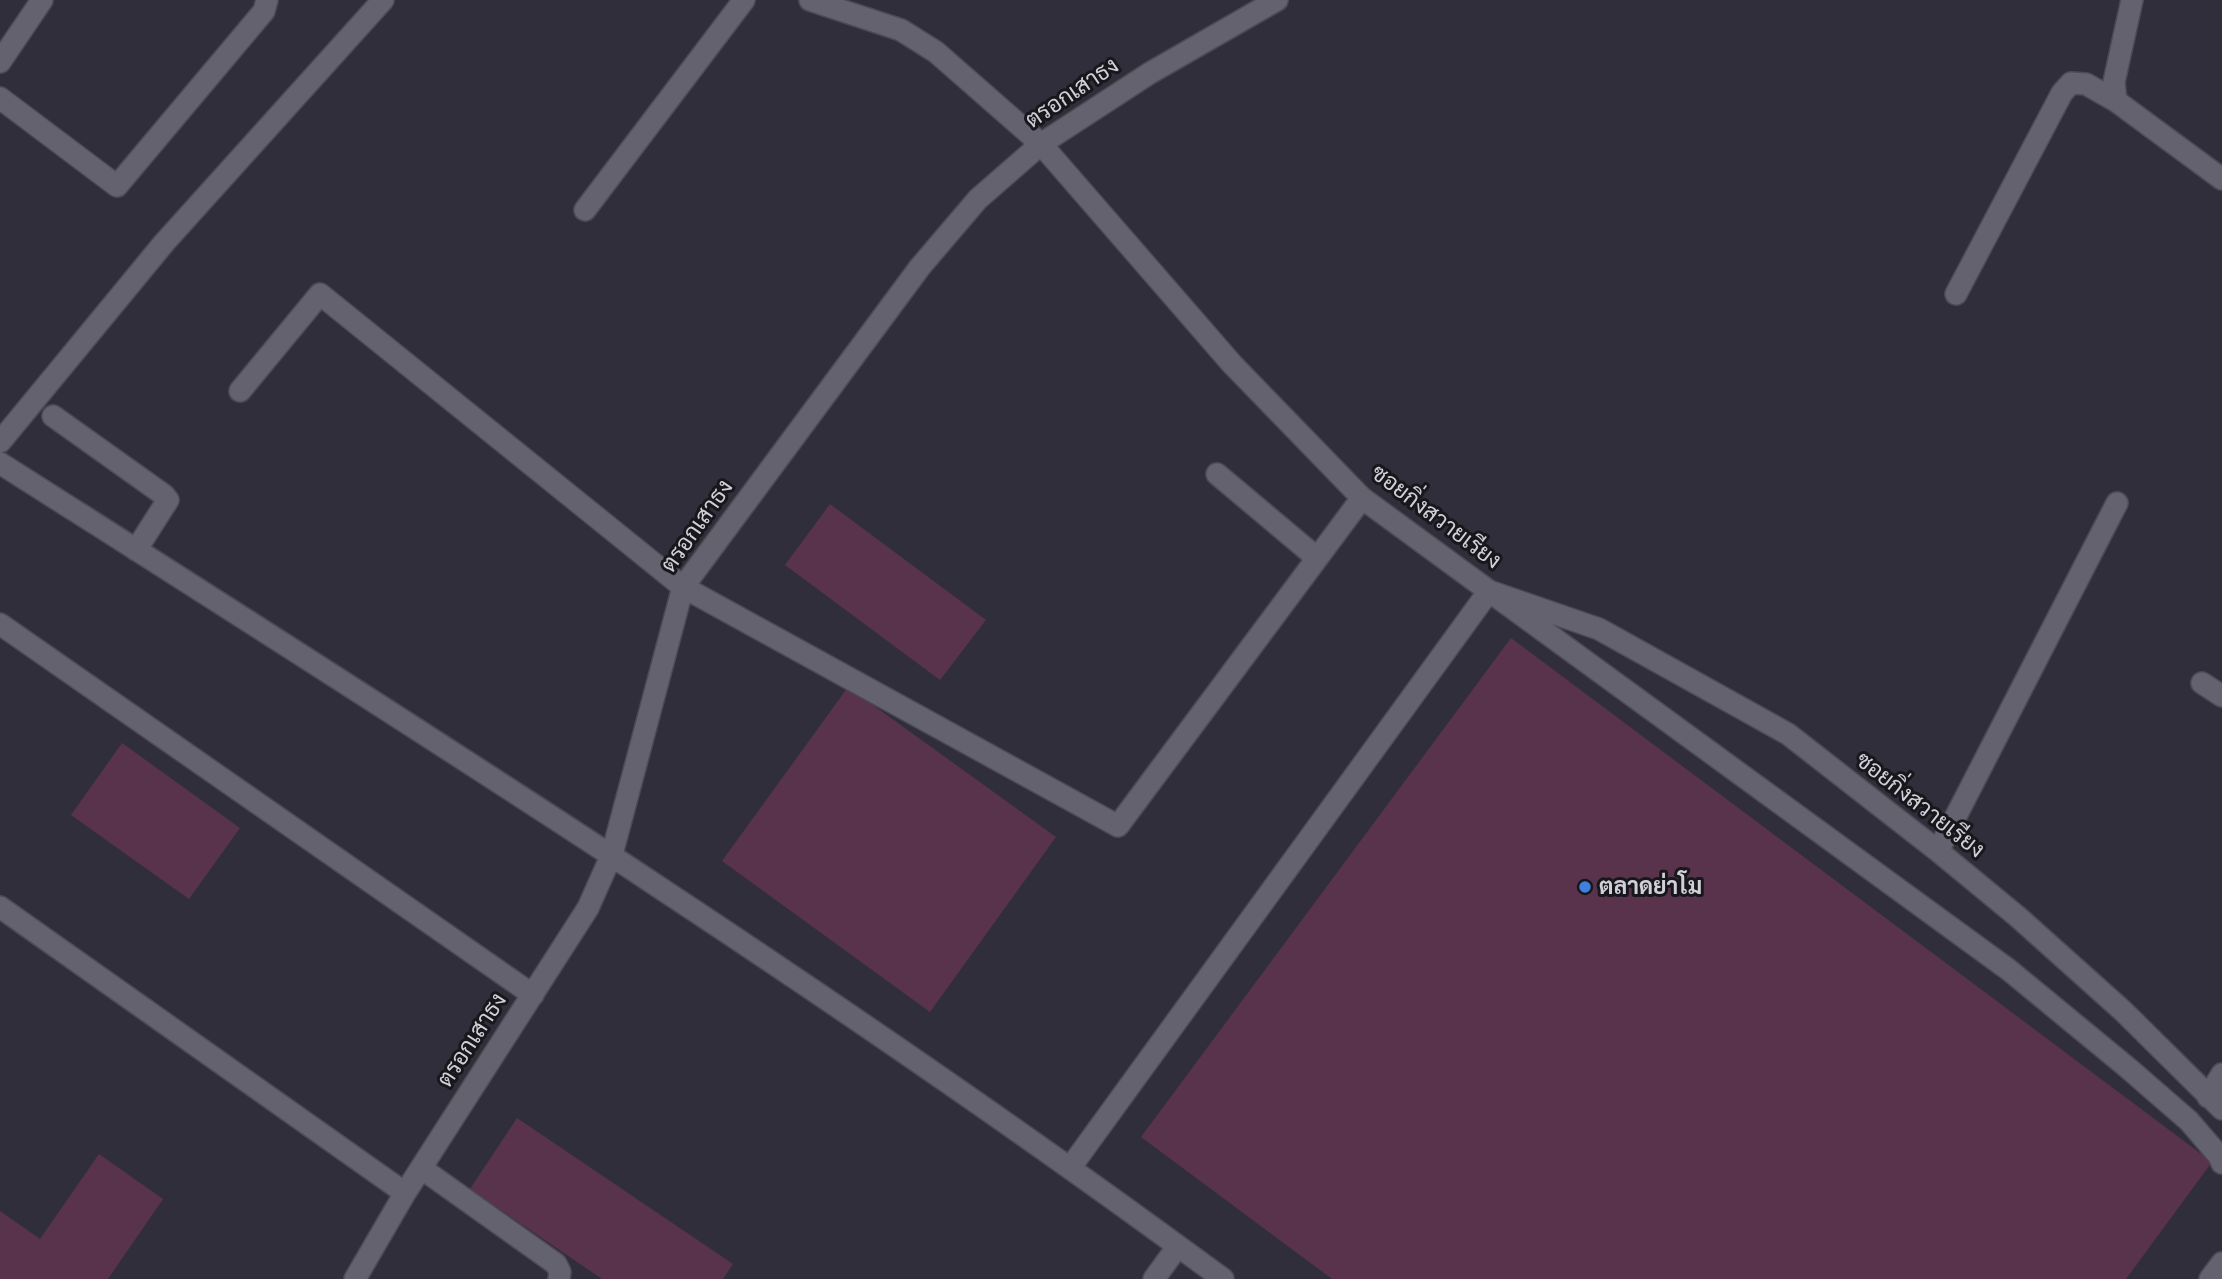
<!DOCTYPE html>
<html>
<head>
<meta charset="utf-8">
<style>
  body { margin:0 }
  canvas { display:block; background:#302e3a }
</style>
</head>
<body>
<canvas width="2222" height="1279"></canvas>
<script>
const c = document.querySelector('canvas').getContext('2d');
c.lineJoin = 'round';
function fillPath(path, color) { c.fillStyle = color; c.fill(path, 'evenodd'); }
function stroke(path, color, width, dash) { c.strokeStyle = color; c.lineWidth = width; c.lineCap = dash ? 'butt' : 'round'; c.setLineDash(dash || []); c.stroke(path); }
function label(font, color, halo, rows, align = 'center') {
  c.font = font + ' "Playfair Display",Sarabun,serif'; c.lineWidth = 6; c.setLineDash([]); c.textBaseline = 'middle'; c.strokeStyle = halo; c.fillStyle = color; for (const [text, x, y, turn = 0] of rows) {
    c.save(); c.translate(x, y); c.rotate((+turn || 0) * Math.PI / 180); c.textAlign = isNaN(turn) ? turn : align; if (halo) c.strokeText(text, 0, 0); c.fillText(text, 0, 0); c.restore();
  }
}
const building = new Path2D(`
  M830,504L986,620L940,680L785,565Z
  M1511,638L2212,1162L2126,1279H1332L1141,1137Z
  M848,687L1056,837L930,1012L722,861Z
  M122,743L240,828L189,899L71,815Z
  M517,1118L733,1264L723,1279H602L470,1189Z
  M99,1154L163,1199L108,1279H0V1211L40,1239Z`);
const minor = new Path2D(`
  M810,0L901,30L936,52L1041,144L1232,364L1362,498L1489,591L1599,629L1788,734L1938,851L2018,917L2123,1011L2222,1109
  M2132,0L2114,82L2116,101L2222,179
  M0,62L42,0
  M0,98L117,186L264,11L267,0
  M585,210L744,0
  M1956,294L2062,93L2071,83L2086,84L2116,101
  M240,391L320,294L683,587L1118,826L1362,498
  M53,416L164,495L168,500L136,550
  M0,442L164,243L383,0
  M0,463C413,726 829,988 1223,1279
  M1217,474L1317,558
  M0,624L533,995
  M2202,683L2222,696
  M1938,851L2117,503
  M0,907L405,1193
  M2208,1097L2222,1074
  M421,1168L556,1264L560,1272L559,1279
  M1070,1168L1489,591L2009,970L2128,1068L2189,1121L2219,1156L2222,1163
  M355,1279L405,1193L588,908L612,854L683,587L920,267L978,199L1041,144L1150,73L1277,0
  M1154,1279L1178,1246
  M2210,1279L2222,1263`);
const markers = [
  [1585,887,7,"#3f7fe0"]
];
const streetNames = [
  ["ตรอกเสาธง",1072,93,-34],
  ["ซอยกิ่งสวายเรียง",1436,517,37],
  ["ตรอกเสาธง",697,526,-55],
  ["ซอยกิ่งสวายเรียง",1920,805,38],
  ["ตรอกเสาธง",472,1040,-57]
];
const poiNames = [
  ["ตลาดย่าโม",1599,887]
];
fillPath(building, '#58334b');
stroke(minor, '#4d4a54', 24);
stroke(minor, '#656270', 21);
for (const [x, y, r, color] of markers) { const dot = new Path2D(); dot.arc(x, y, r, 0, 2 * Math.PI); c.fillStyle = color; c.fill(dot); stroke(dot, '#18171c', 2.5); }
label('23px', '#d1d0d8', '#18171c', streetNames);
label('bold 23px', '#d1d0d8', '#18171c', poiNames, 'left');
</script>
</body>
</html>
